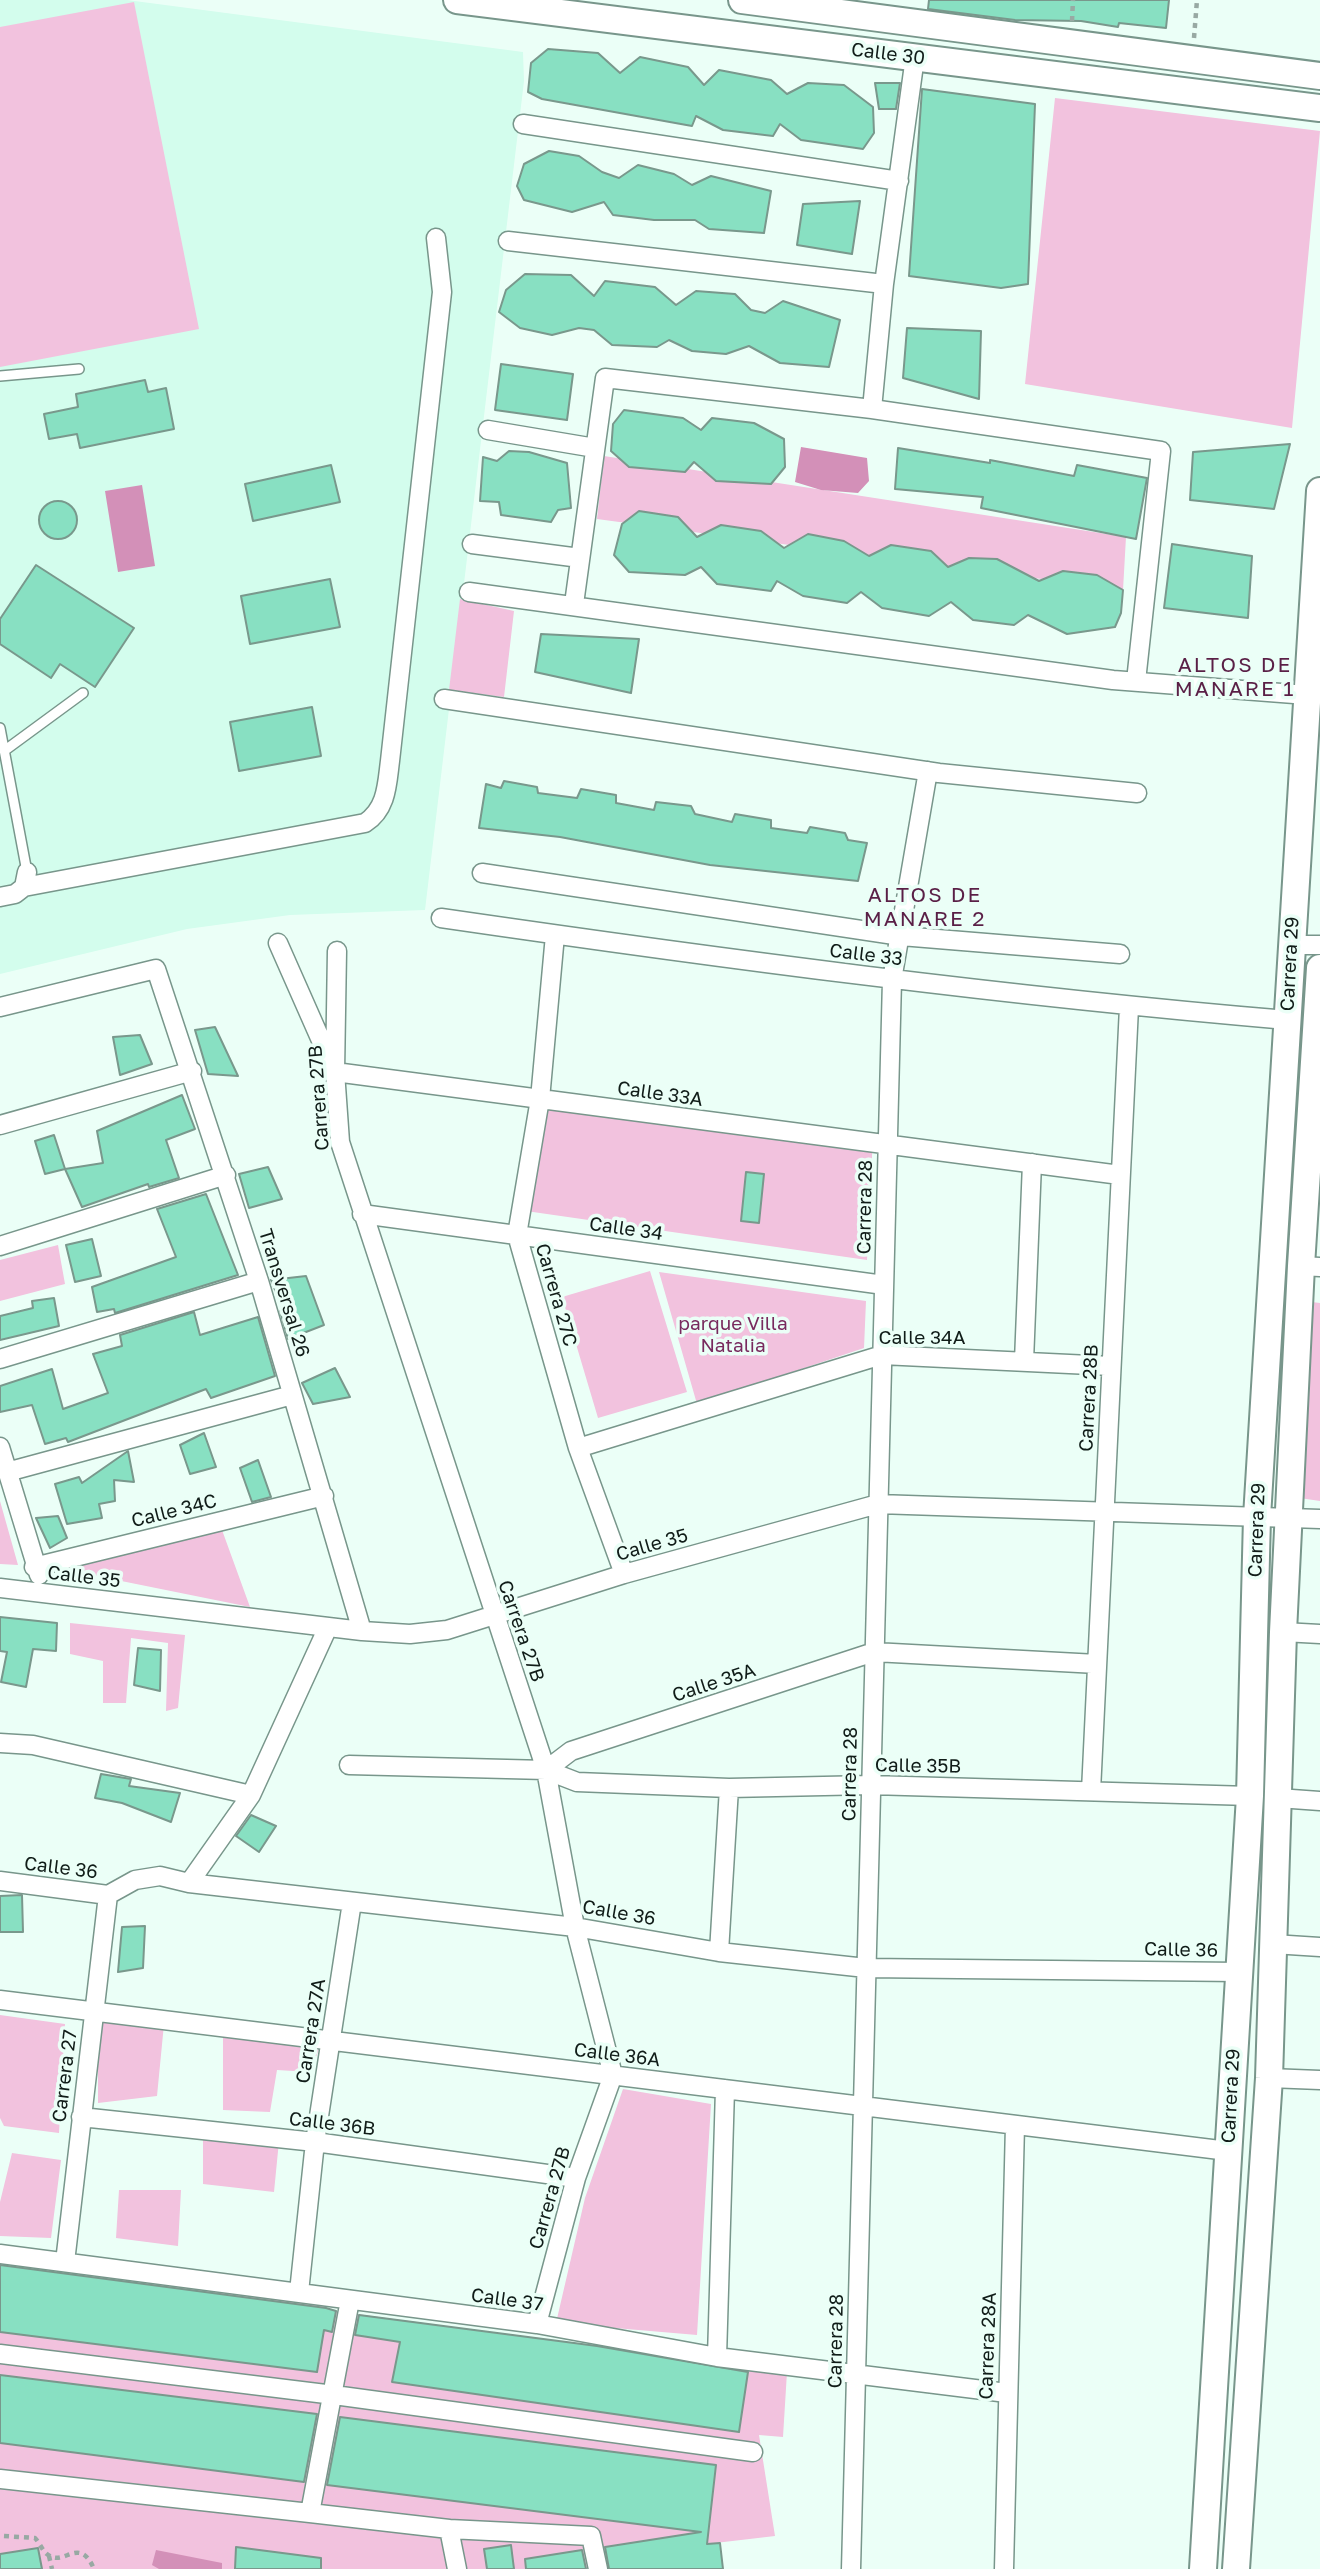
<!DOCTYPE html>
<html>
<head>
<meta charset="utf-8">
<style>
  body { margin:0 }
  canvas { display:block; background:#ebfff7 }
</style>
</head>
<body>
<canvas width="1320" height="2569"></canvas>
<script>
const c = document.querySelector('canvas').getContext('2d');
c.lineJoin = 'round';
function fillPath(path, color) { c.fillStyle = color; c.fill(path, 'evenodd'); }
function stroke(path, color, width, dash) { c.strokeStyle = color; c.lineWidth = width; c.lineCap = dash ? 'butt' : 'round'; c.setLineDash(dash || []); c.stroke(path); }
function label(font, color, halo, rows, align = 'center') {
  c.font = font + ' "Golos Text",sans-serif'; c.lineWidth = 7; c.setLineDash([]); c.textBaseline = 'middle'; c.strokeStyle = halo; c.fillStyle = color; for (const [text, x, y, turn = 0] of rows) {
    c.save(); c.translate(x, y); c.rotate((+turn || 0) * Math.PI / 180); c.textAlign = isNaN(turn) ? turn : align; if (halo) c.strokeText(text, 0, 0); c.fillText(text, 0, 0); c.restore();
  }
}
const built = new Path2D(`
  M0,0H127L523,52L524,81L425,910L290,915L187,929L0,974Z`);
const green = new Path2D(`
  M134,2L199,329L0,367V27Z
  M1055,98L1320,131L1292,428L1025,384Z
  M604,456L1126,537L1123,590L597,519Z
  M460,599L514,611L504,697L449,690Z
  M538,1102L873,1135L867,1260L526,1211Z
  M58,1245L65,1284L0,1301V1260Z
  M650,1271L687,1392L598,1418L562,1297Z
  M659,1272L866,1301L864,1348L697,1404Z
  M1303,1301L1320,1303V1501L1286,1496Z
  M0,1501L18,1565L0,1564Z
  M222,1530L250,1607L52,1567Z
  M70,1623L185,1635L178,1708L166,1711L168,1643L131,1638L126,1703H103V1661L70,1654Z
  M0,2015L65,2024L59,2133L4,2126L0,2118Z
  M98,2020L164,2024L157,2096L98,2103Z
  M223,2027L323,2039L310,2072L277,2070L270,2112L223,2110Z
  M623,2089L711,2104L697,2335L556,2323L585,2198Z
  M203,2139L279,2141L274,2192L203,2184Z
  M12,2153L61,2160L51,2238L0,2236V2202Z
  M119,2190H181L178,2246L116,2238Z
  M0,2265L326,2306L327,2310L787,2372L783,2437L759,2435L775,2536L647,2551L650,2569H0Z`);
const water = new Path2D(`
  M801,447L867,458L869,481L858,493L821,490L795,482Z
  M142,485L155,566L118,572L105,491Z
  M156,2550L222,2563V2569H159L152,2565Z`);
const building = new Path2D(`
  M929,0H1169L1166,28L1119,23L1118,27L1081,21L1015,20L928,9Z
  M548,49L598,53L620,73L640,57L688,67L704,85L719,70L771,80L787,94L808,83L844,85L873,107L874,133L863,149L801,140L780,124L773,136L723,130L696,116L692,126L542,99L528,92L531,63Z
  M875,83H900L896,109H879Z
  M922,89L1035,104L1028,284L1001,288L909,276Z
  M549,151L579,156L602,172L619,178L638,165L674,174L692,185L711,176L771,191L764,233L709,229L695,220H654L613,215L604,202L572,212L524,200L517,186L524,164Z
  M860,201L852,254L797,245L803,204Z
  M525,274L571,275L594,296L605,281L655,287L676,305L696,291L735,294L751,310L765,313L783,301L840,320L829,367L780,363L749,346L726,354L692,351L669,340L657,347L612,345L594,330L579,328L552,335L520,328L499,312L506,290Z
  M907,328L981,331L979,399L903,378Z
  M501,364L573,374L567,420L495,410Z
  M145,380L148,392L166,388L174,429L80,448L77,434L49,439L44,414L78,407L76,394Z
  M624,410L683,418L701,430L712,418L754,423L784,439L785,467L771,484L716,481L694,462L685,472L629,467L611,451L613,424Z
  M1290,444L1274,509L1190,500L1193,452Z
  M898,448L990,463V460L1074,476L1077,465L1147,478L1136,539L981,508L983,497L895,489Z
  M509,451L529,452L567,463L571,508L558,510L551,522L501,515L499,502L480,501L483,457L497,461Z
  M331,465L340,502L253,521L245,484Z
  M39 520a19 19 0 1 1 38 0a19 19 0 1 1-38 0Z
  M639,511L678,517L697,537L721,525L761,531L784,548L808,534L844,541L869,556L891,545L931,551L948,567L969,558L997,559L1039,581L1063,571L1097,575L1123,590L1121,613L1115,627L1067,634L1028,615L1014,625L973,620L951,602L929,616L882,608L861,592L847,603L803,596L777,581L771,591L717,584L701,567L685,575L629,572L614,555L622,524Z
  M1172,544L1252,556L1248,618L1164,608Z
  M36,565L134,628L95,687L60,664L51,678L0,644V619Z
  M330,579L340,627L250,644L241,596Z
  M541,634L639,639L631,693L535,672Z
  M312,707L321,756L239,771L230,722Z
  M504,781L537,787L538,793L577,798L581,789L616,795V803L654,810L656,802L691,806L695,814L732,822L735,814L771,820V828L807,833L810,827L845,833L848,840L867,843L858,881L710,865L560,837L479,828L486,784L501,788Z
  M215,1027L238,1076L208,1074L195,1030Z
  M140,1035L152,1064L120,1075L113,1037Z
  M182,1095L195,1129L166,1140L179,1178L149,1187L148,1184L82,1207L65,1169L103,1163L97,1131Z
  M54,1135L65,1169L45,1174L35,1141Z
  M268,1167L282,1199L249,1208L239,1174Z
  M746,1172L764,1174L759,1223L741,1221Z
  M206,1194L238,1275L115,1313L114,1309L97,1312L92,1287L176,1257L157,1209Z
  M92,1239L101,1276L75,1282L66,1245Z
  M306,1276L324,1325L288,1339L280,1311L283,1310L271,1280Z
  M54,1298L59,1326L0,1340V1316L33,1308L32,1301Z
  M194,1312L200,1335L258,1317L275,1376L211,1398L206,1389L68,1442L66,1438L45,1444L32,1405L0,1412V1386L52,1369L63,1409L108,1393L93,1354L122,1346L120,1335Z
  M335,1368L350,1397L313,1404L302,1383Z
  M204,1433L216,1467L190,1474L180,1445Z
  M128,1451L134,1482L114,1480L115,1501L99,1504L102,1518L67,1524L55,1484L79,1477L82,1483Z
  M258,1460L271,1497L252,1502L240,1468Z
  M58,1516L67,1538L50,1548L36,1518Z
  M0,1617L57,1623L56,1651L33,1649L26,1687L1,1682L7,1652L0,1651Z
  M138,1648L161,1650L160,1691L134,1685Z
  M101,1774L131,1779L129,1786L180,1793L171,1822L122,1803L95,1798Z
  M251,1815L276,1826L259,1852L236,1836Z
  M22,1895L23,1932H0V1896Z
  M145,1926L143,1968L118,1972L122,1927Z
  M0,2265L326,2308L336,2311L332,2332L324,2330L317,2372L0,2332Z
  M359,2315L597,2346L748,2372L739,2432L392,2382L400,2342L355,2335Z
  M0,2375L317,2414L304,2482L0,2443Z
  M340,2417L716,2465L707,2544L720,2543L723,2569H609L605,2547L701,2532L327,2485Z
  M511,2545L514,2569H487L484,2549Z
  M236,2547L321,2558V2569H235Z
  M38,2548L42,2569H0V2554Z
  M582,2550L586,2569H526L525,2559Z`);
const path = new Path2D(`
  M1072,21L1073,0
  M1194,38L1197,0
  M4,2536L35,2538C40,2543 43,2553 50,2556C65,2565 80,2536 94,2569
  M49,2556L52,2569`);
const lane = new Path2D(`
  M0,376L79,369
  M0,728L27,872
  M4,751L83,693`);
const street = new Path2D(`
  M523,124L899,181
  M508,241L884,284
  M872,409L884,284L915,57
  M488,430L595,448
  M472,544L580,558
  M469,592L1113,680L1307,695
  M574,604L605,378L872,409L1161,451L1136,681
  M444,699L939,773L1137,793
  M482,873L901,936L1120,954
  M24,887L365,823C387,809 387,784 390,761L442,292L436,238
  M0,897L15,894L24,887L27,872
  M441,918C723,959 1004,996 1287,1020
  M555,935L540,1099L517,1235L578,1448L624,1574
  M278,943L335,1072L1120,1175
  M1291,945H1320
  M337,951L335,1072L340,1142L546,1770L575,1927L613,2075L576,2178L537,2324
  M0,1007L156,969L259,1281L362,1631
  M0,1125L192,1071
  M362,1214L884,1285
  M0,1246L226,1175
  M1301,1266L1320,1267
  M0,1359L259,1281
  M1024,1361L1032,1163
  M0,1447L39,1575
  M578,1448L882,1355L1111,1366
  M7,1472L292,1395
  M34,1567L324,1496
  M0,1588L362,1631L410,1634L447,1630L624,1574L878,1504L1320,1519
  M1283,1632L1320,1634
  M0,1743L33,1745L251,1795
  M349,1765L546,1770L571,1751L874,1652L1097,1664
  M546,1770L577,1782L729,1788L871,1785L1250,1796
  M1091,1791L1129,1007
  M1278,1798L1320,1801
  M0,1881L108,1895L135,1880L160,1876L189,1883L575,1927L719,1952L866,1968L1239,1972
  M189,1883L251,1795L328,1627
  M1273,1944L1320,1947
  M719,1952L729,1788
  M0,2000L1228,2151
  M1269,2078L1320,2080
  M81,2117L315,2142L576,2178
  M0,2254L537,2324L717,2357L1007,2393
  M65,2262L108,1895
  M299,2292L315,2142L352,1902
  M350,2300L310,2513L449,2529L457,2569
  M0,2354L334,2395L753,2452
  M717,2357L725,2089
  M0,2479L310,2513
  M449,2529L591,2536L598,2569
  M851,2569L892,980L928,771
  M1004,2569L1015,2125`);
const secondary = new Path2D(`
  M457,0L1320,108
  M742,0L1320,76
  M1203,2569L1250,1796L1257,1517L1320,491
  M1236,2569L1269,2078L1283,1632L1301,1266L1320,968`);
const streetNames = [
  ["Calle 30",888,54,7],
  ["Calle 33",866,955,7],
  ["Carrera 29",1290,964,-87],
  ["Calle 33A",660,1094,8],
  ["Carrera 27B",319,1098,-94],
  ["Carrera 28",865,1207,-89],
  ["Calle 34",626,1229,8],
  ["Transversal 26",284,1293,73],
  ["Carrera 27C",556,1295,74],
  ["Calle 34A",922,1338],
  ["Carrera 28B",1089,1398,-87],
  ["Calle 34C",174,1511,-14],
  ["Carrera 29",1257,1530,-88],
  ["Calle 35",652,1545,-16],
  ["Calle 35",84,1577,7],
  ["Carrera 27B",521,1631,71],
  ["Calle 35A",714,1683,-18],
  ["Calle 35B",918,1766,1],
  ["Carrera 28",850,1774,-89],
  ["Calle 36",61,1868,7],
  ["Calle 36",619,1913,10],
  ["Calle 36",1181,1950,1],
  ["Carrera 27A",311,2031,-81],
  ["Calle 36A",617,2055,7],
  ["Carrera 27",65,2076,-83],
  ["Carrera 29",1231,2096,-87],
  ["Calle 36B",332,2124,7],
  ["Carrera 27B",550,2198,-74],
  ["Calle 37",507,2300,8],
  ["Carrera 28",836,2341,-89],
  ["Carrera 28A",988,2346,-88]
];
const parkNames = [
  ["parque Villa",733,1324],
  ["Natalia",733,1346]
];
const neighbourhoodNames = [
  ["ALTOS DE",1235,665],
  ["MANARE 1",1235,689],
  ["ALTOS DE",925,895],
  ["MANARE 2",925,919]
];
fillPath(built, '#d3fded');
fillPath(green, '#f2c2de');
fillPath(water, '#d390b8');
fillPath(building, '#88e0c2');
stroke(building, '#79988c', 2);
stroke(lane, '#78968b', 12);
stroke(street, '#78968b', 21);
stroke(secondary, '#78968b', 30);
stroke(path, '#98a9a3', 4.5, [5, 5]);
stroke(lane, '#fff', 9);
stroke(street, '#fff', 18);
stroke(secondary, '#fff', 26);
label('19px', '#101c18', '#ebfff7', streetNames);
label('19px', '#782a5e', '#ebfff7', parkNames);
c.letterSpacing = '2px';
label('21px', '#5a1f46', '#ebfff7', neighbourhoodNames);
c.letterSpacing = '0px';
</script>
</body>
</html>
